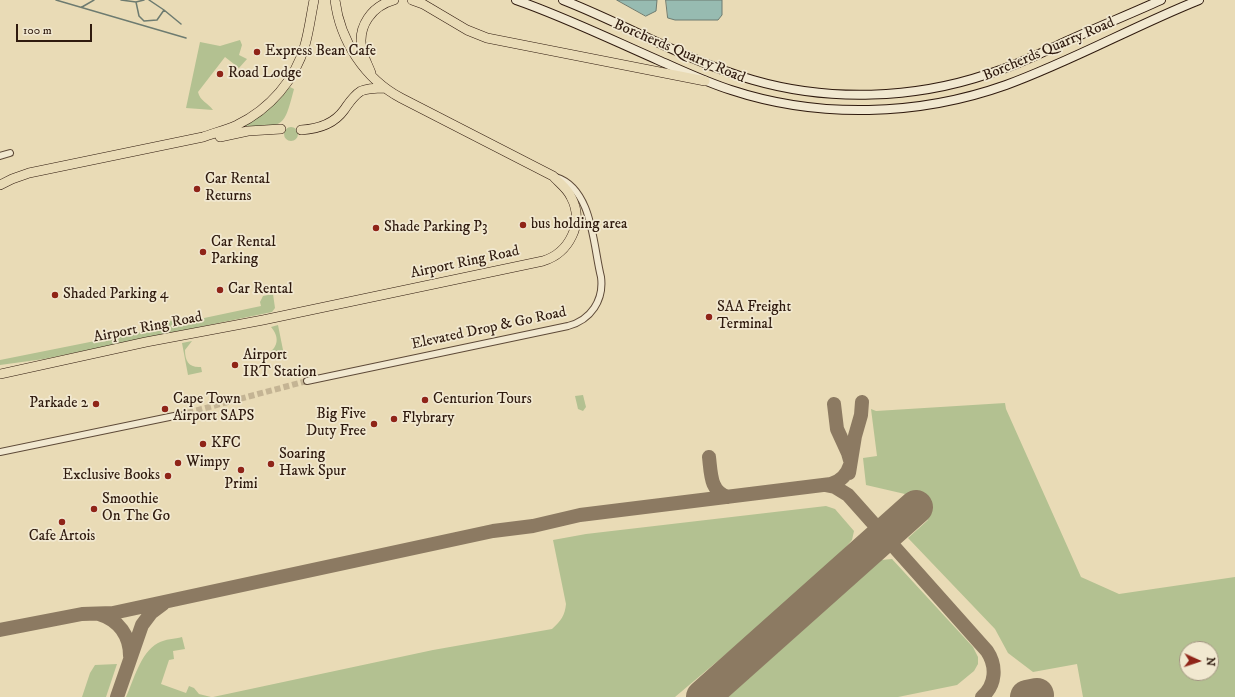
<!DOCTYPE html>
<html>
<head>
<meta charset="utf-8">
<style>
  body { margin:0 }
  #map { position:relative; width:1235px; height:697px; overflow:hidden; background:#e9dbb6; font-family:"IM FELL DW Pica",serif }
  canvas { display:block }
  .north { position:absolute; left:1179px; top:641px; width:40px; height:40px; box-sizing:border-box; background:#f1e8d0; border:1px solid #a39682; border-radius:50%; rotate:93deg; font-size:11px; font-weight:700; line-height:16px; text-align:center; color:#2f1a0e }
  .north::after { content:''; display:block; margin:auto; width:14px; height:18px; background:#8f2418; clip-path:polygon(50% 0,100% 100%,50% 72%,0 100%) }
  .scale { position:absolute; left:16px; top:24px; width:76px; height:18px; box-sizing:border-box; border:2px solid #2f1a0e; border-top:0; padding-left:5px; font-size:12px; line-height:14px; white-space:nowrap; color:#2f1a0e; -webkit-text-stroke:3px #f1e8d0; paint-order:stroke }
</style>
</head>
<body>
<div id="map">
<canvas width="1235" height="697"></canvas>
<div class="north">N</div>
<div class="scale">100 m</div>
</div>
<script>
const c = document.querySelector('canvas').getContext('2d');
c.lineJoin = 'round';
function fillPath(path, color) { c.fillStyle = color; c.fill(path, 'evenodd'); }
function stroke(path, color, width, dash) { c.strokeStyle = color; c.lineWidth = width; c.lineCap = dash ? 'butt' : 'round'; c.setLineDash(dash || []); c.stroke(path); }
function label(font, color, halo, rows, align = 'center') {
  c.font = font + ' "IM FELL DW Pica",serif'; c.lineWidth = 3.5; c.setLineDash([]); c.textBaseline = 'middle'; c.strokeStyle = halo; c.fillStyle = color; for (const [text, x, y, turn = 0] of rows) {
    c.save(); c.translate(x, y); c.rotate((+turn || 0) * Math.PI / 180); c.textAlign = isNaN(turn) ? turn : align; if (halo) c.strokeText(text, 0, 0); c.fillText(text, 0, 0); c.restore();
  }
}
const green = new Path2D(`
  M240,40L242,45L239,55L247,59L239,68L225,57L198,92C200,101 208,103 213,110L186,108L200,42L220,46Z
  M290,87L294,89C284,127 285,126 247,128L244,125L278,101Z
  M284 134a7 7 0 1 1 14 0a7 7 0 1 1-14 0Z
  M273,294L275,308L272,312L44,359L0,365V360L160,328V323L189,317L190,321L261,306L260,302L263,296Z
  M278,325L284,355L269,358L268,353C279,347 279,336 271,327Z
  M192,341L185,350C185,361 189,368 201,367L202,372L188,375L182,343Z
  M583,395L586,407L583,411L578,409L575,396Z
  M1005,403L1006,409L1081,577L1119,594L1235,577V697H1083L1077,664L1033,672L1008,653L995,629L908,538L928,520L905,494L866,485L863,458L877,456L871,409L876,411ZM1187,649H1211V673H1187Z
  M826,506L835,509L854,531L852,540L828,568L675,697H213L433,650L552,629C561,621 565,615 566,604L553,540L586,534Z
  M892,559L973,647L978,657V664L974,671L957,685L898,697H728L881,560Z
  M182,637L185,649L173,651L174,659L169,660L161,684L186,693L189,686L194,688L199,694L211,697H126C134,680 140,653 158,643C165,639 175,639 182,637Z
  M117,664L106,697H82L90,673L95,665Z`);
const water = new Path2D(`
  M617,0H657L656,11L646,16Z
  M666,0H722V15L718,20H675L668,18Z`);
const stream = new Path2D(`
  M56,0L186,38
  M121,0L136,2L139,16L144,21L157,20L164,10
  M149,0L164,10L181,24
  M136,2L144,0
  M82,7L94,0`);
const taxiway = new Path2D(`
  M834,404L837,429L848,453L850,460
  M709,457C711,473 710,492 728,497
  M849,473L855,436L861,415L862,402
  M825,485L835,487L848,495L987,651C997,666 996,685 982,697
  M99,614C119,620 130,636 130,656
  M0,630L82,614L113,613L493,531L533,526L580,515L831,484C841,481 847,475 850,465
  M117,697L142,625L151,613L163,604`);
const runway = new Path2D(`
  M703,697L916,507
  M1027,697L1037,695`);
const streetTunnel = new Path2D(`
  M179,415L307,381`);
const street = new Path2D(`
  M0,156L10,153
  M307,381L568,326C591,320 604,300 601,277C593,246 593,189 556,177
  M0,452L179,415`);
const secondary = new Path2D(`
  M516,0C565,17 612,40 660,61C683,71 706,82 731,90C819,119 919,116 1006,85C1072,61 1134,26 1199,0
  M563,0C627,25 687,61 753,80C829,102 914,99 988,74C1016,66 1041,53 1067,41C1098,27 1130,14 1161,0`);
const primary = new Path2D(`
  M412,0L423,4L467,30L487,38L705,81
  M371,73C368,65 364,58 362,50C357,26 372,6 394,0
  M301,130C318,129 334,124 344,110C349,103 353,96 361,91C368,88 377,88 385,88
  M220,137L248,131L281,129
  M0,185L12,179L29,173L203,137C214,133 226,130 237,125C270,109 295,80 305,45C309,31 311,15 314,0
  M0,374L146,342L263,320L543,261C569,253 585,223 571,197C567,188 559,183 553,176L401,98C365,79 340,41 335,0`);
const markers = [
  [257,52,4,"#8f2418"],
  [220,74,4,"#8f2418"],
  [197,189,4,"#8f2418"],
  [523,225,4,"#8f2418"],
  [376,228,4,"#8f2418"],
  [203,252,4,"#8f2418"],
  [220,290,4,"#8f2418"],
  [55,295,4,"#8f2418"],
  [709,317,4,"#8f2418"],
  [235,365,4,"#8f2418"],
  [425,400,4,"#8f2418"],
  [96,404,4,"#8f2418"],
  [165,409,4,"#8f2418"],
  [394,419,4,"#8f2418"],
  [374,424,4,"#8f2418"],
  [203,444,4,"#8f2418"],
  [178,463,4,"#8f2418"],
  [271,464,4,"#8f2418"],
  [241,470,4,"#8f2418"],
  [168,476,4,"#8f2418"],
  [94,509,4,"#8f2418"],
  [62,522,4,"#8f2418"]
];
const streetNames = [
  ["Borcherds Quarry Road",1049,50,-23],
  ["Borcherds Quarry Road",679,52,23],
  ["Airport Ring Road",465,263,-12],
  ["Airport Ring Road",148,328,-11],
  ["Elevated Drop & Go Road",489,329,-12]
];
const poiNames = [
  ["Express Bean Cafe",265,52],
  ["Road Lodge",228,74],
  ["Car Rental",205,180],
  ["Returns",205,197],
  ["bus holding area",531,225],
  ["Shade Parking P3",384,228],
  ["Car Rental",211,243],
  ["Parking",211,260],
  ["Car Rental",228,290],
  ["Shaded Parking 4",63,295],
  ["SAA Freight",717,308],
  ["Terminal",717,325],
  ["Airport",243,356],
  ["IRT Station",243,373],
  ["Cape Town",173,400],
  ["Airport SAPS",173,417],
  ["Centurion Tours",433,400],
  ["Parkade 2",88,404,"right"],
  ["Big Five",366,415,"right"],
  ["Duty Free",366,432,"right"],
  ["Flybrary",402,419],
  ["KFC",211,444],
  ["Soaring",279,455],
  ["Hawk Spur",279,472],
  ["Wimpy",186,463],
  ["Exclusive Books",160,476,"right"],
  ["Primi",241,485,"center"],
  ["Smoothie",102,500],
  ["On The Go",102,517],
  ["Cafe Artois",62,537,"center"]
];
fillPath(green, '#b3c191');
fillPath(water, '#97bbb1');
stroke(water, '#6d7b70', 1);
stroke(stream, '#6d7b70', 1.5);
stroke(taxiway, '#8c7a62', 14);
stroke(runway, '#8c7a62', 34);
stroke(streetTunnel, '#c4b494', 6, [6, 3]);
stroke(street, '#5e4a38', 8);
stroke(secondary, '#2f1a0e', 10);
stroke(primary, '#2f1a0e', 10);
stroke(street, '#f1e8d0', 6);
stroke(secondary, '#f1e8d0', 8);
stroke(primary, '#e9dbb6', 9);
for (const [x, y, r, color] of markers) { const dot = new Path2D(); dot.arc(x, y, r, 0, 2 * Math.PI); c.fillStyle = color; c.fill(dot); stroke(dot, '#f1e8d0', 1.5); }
label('15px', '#2f1a0e', '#f1e8d0', streetNames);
label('15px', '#2f1a0e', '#f1e8d0', poiNames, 'left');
</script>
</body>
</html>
